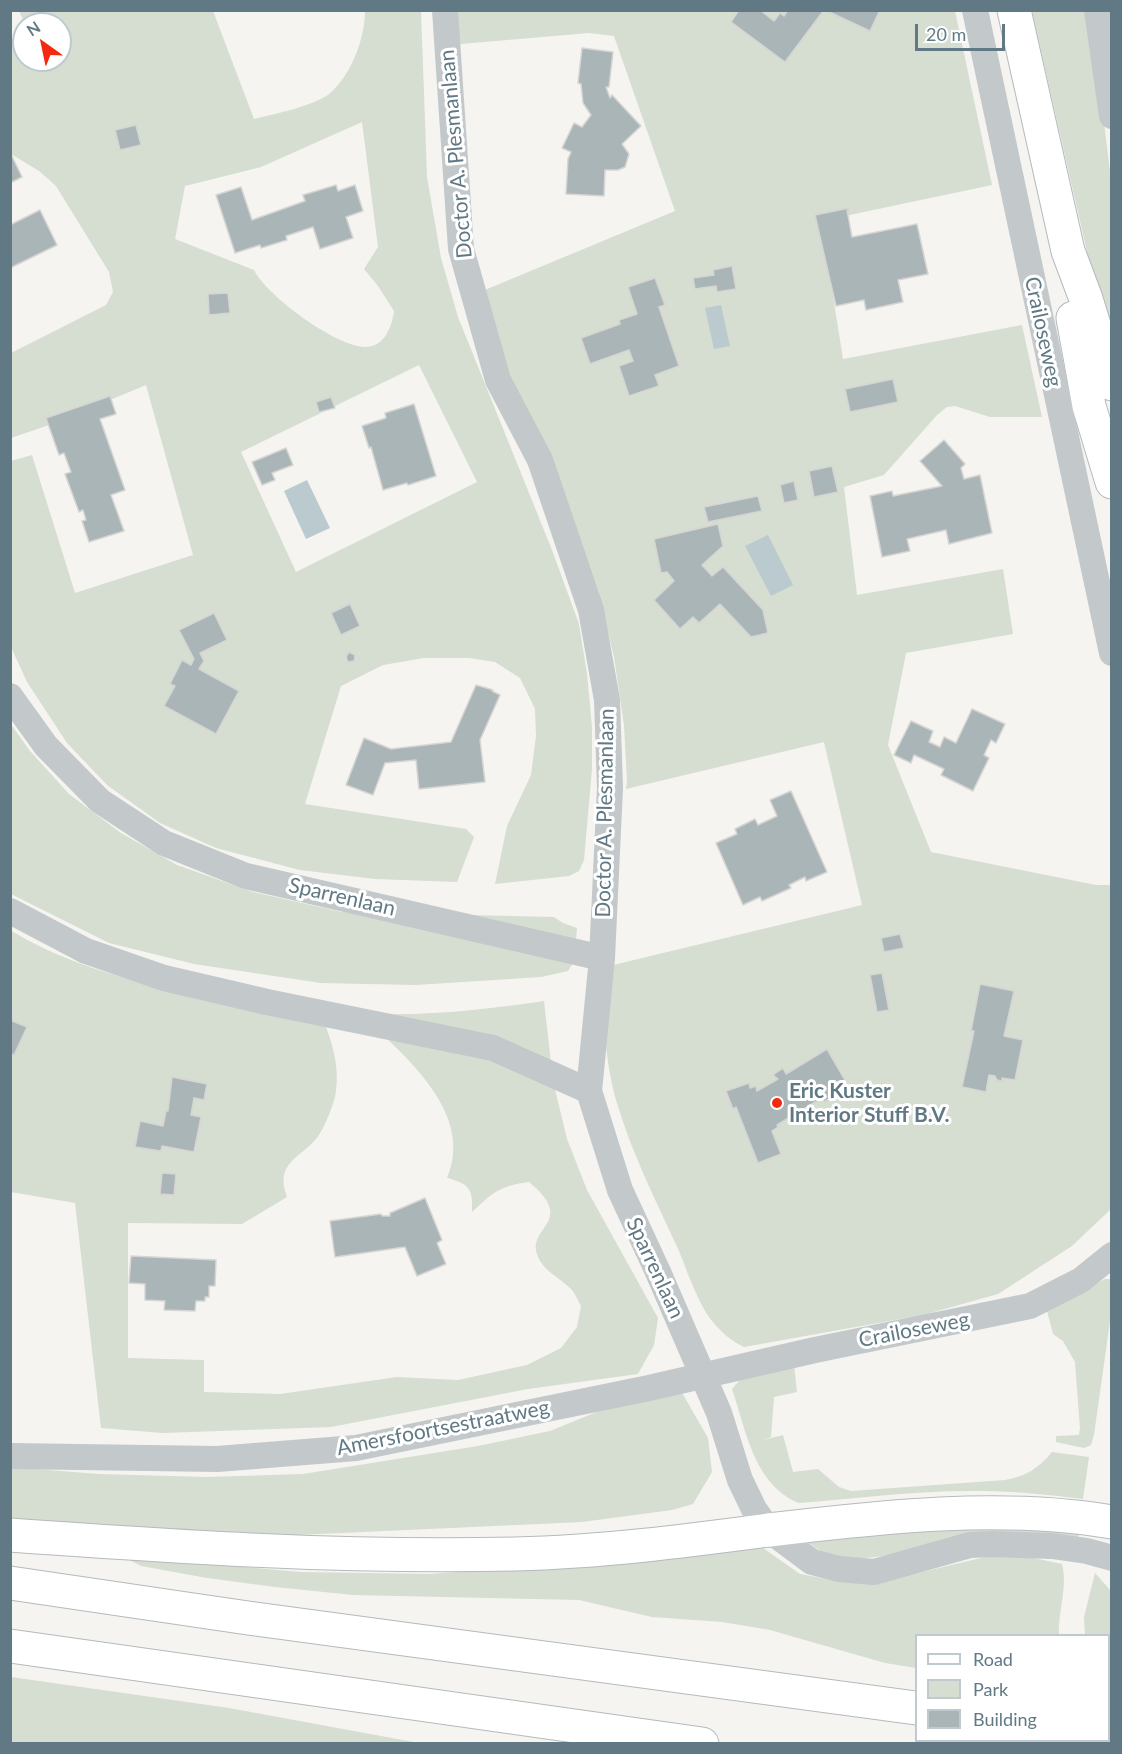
<!DOCTYPE html>
<html>
<head>
<meta charset="utf-8">
<style>
  body { margin:0 }
  #map { position:relative; width:1122px; height:1754px; overflow:hidden; background:#f5f4f0; font-family:Lato,sans-serif }
  canvas { display:block }
  .frame { position:absolute; inset:0; border:12px solid #607984; pointer-events:none }
  .legend { position:absolute; left:915px; top:1634px; width:195px; height:108px; box-sizing:border-box; background:#fff; border:2px solid #bfc9ce; margin:0; padding:8px 10px; list-style:none; font-size:18px; color:#607984 }
  .legend li { display:flex; align-items:center; gap:12px; height:30px }
  .legend b { width:30px; border:2px solid #bfc9ce }
  .north { position:absolute; left:12px; top:12px; width:60px; height:60px; box-sizing:border-box; background:#fff; border:2px solid #bfc9ce; border-radius:50%; rotate:327deg; font-size:16px; font-weight:700; line-height:24px; text-align:center; color:#607984 }
  .north::after { content:''; display:block; margin:auto; width:21px; height:27px; background:#f52910; clip-path:polygon(50% 0,100% 100%,50% 72%,0 100%) }
  .scale { position:absolute; left:915px; top:24px; width:90px; height:27px; box-sizing:border-box; border:3px solid #607984; border-top:0; padding-left:8px; font-size:18px; line-height:21px; white-space:nowrap; color:#607984; -webkit-text-stroke:4px #fff; paint-order:stroke }
</style>
</head>
<body>
<div id="map">
<canvas width="1122" height="1754"></canvas>
<div class="frame"></div>
<ul class="legend">
<li><b style="height:8px;background:#fff"></b>Road</li>
<li><b style="height:16px;background:#d6ddd1"></b>Park</li>
<li><b style="height:16px;background:#aab5b8"></b>Building</li>
</ul>
<div class="north">N</div>
<div class="scale">20 m</div>
</div>
<script>
const c = document.querySelector('canvas').getContext('2d');
c.lineJoin = 'round';
function fillPath(path, color) { c.fillStyle = color; c.fill(path, 'evenodd'); }
function stroke(path, color, width, dash) { c.strokeStyle = color; c.lineWidth = width; c.lineCap = dash ? 'butt' : 'round'; c.setLineDash(dash || []); c.stroke(path); }
function label(font, color, halo, rows, align = 'center') {
  c.font = font + ' Lato,sans-serif'; c.lineWidth = 6; c.setLineDash([]); c.textBaseline = 'middle'; c.strokeStyle = halo; c.fillStyle = color; for (const [text, x, y, turn = 0] of rows) {
    c.save(); c.translate(x, y); c.rotate((+turn || 0) * Math.PI / 180); c.textAlign = isNaN(turn) ? turn : align; if (halo) c.strokeText(text, 0, 0); c.fillText(text, 0, 0); c.restore();
  }
}
const green = new Path2D(`
  M19,11H213L254,119C274,114 314,106 329,94C351,76 365,38 365,11H421L427,177L441,258L458,317L552,550L579,624L587,674L592,727V769L584,860L579,871L569,876L495,884L507,826L531,775L536,736L535,709L520,678L495,662L469,658H424L383,665L341,686L305,804L466,829L474,837L457,882L375,879L300,870L216,848L160,823L107,785L67,743L27,682L11,647V461L32,455L75,593L193,555L146,385L55,423L11,438V353L106,305L113,292L109,272L56,186L39,171L11,154V39L24,34V60H60V24H25ZM362,122L378,247L364,269L378,286L394,311C392,326 385,347 365,347C335,346 267,296 254,270L175,239L185,186L261,167ZM419,365L477,482L296,572L241,452Z
  M449,11H955L992,185L821,221L843,359L1022,325L1042,417H990L955,406L947,407L937,415L884,475L844,487L857,595L1003,569L1013,634L906,653L888,745L931,852L1096,885H1111V1209L1072,1246L998,1294L923,1315L744,1347C731,1341 721,1332 712,1321C699,1305 687,1271 679,1251C657,1203 632,1154 617,1103C604,1059 603,1013 605,967L862,905L824,742L626,789L627,780L624,725L614,657L598,590L508,377L480,292L675,211L614,36L589,33L449,45Z
  M1032,11H1090L1111,179V322L1099,325L1096,291Z
  M10,723L30,751L69,794L121,833L177,865L253,892L342,912L554,917L563,923L577,928L574,961L568,971L541,977L416,985L321,983L194,964L109,943L11,894Z
  M10,930C104,987 214,996 320,1011C330,1037 340,1062 336,1091C335,1102 324,1129 317,1138C300,1158 274,1163 287,1197L242,1224L128,1223V1358L204,1360V1392L280,1394L397,1377L458,1380L527,1365L561,1348L577,1327L581,1306C578,1301 576,1295 572,1290C561,1278 542,1271 537,1254C528,1226 577,1222 529,1182C500,1186 493,1192 472,1212C473,1189 470,1184 447,1178C476,1112 401,1052 359,1013C420,1017 483,1010 544,1001L553,1081L567,1139L587,1190L658,1318L654,1345L638,1374L528,1389L331,1427L163,1433L101,1428L75,1203L11,1192Z
  M1105,1279H1111V1314L1094,1435L1091,1445L1084,1448L1056,1442V1436L1079,1435L1080,1428L1075,1362L1063,1341L1053,1334L1047,1311Z
  M794,1364L797,1392L774,1397L771,1437L763,1440L783,1435L793,1472L818,1469L839,1487L851,1491L1005,1480C1025,1477 1039,1468 1052,1452L1089,1457L1083,1499C1049,1495 1016,1491 982,1491C921,1490 860,1498 799,1503C754,1485 746,1430 732,1389L745,1374Z
  M681,1391L708,1438L712,1472L693,1504L672,1510L582,1522L297,1535L223,1536L11,1523L10,1467L99,1474L207,1477L303,1474L478,1446L550,1431L631,1398Z
  M930,1525L1080,1529L1078,1541L906,1553L859,1559L827,1556L809,1543L812,1537Z
  M763,1548L800,1574L843,1582L884,1581L985,1557H1029L1062,1564C1068,1587 1058,1611 1059,1635L916,1636V1668L885,1663L770,1630L722,1622L652,1617L579,1600L353,1595L275,1587L207,1578L141,1566L122,1556L300,1572L429,1574L653,1558Z
  M1095,1573L1111,1591L1112,1666L1109,1677L1108,1636L1085,1635L1084,1617Z
  M11,1677L229,1708L419,1743H11Z`);
const water = new Path2D(`
  M721,305L730,346L714,349L705,308Z
  M307,480L330,528L306,539L284,491Z
  M768,535L793,585L771,596L745,546Z`);
const building = new Path2D(`
  M739,10H760L774,21L780,13L784,16L788,10H824L785,62L731,22Z
  M825,10H880L870,31Z
  M582,48L613,52L609,87H606L610,98L612,95L641,126L622,144L629,154L625,167L618,170H605L604,196L566,194L568,159L571,152L562,148L574,123L582,127L591,115L583,103L581,84L578,83Z
  M136,125L141,145L120,150L115,130Z
  M10,152L22,177L10,183Z
  M336,185L338,191L355,185L363,211L346,217L353,238L320,249L313,227L286,236L287,240L261,248L260,245L235,253L216,195L241,187L252,220L305,201L303,195Z
  M849,208V210H847L852,237L917,224L928,274L898,280L903,302L866,310L864,300L836,306L815,215Z
  M40,210L57,245L10,268V225Z
  M732,266L736,289L717,292L716,286L695,289L693,278L714,275L713,270Z
  M655,278L665,305L659,307L679,366L655,375L659,386L629,396L619,366L633,361L629,350L590,364L581,338L620,324L619,320L637,314L628,287Z
  M228,293L230,313L209,315L208,294Z
  M893,379L898,402L850,412L845,389Z
  M110,396L116,414L100,419L125,490L111,495L124,531L89,542L82,521L86,520L83,510L79,512L65,474L71,472L64,453L59,455L46,418Z
  M331,397L335,408L319,412L316,402Z
  M414,404L436,476L408,485L407,483L383,490L371,447L369,448L362,426L386,418L385,413Z
  M944,440L965,464L961,468L964,479L980,475L992,533L949,544L946,530L907,539L910,551L882,557L870,496L892,491L893,496L942,486L920,461Z
  M286,448L293,465L272,473L275,480L262,485L252,462Z
  M832,466L838,492L814,497L809,471Z
  M794,481L798,500L784,503L780,485Z
  M758,496L762,511L708,522L704,507Z
  M718,524L723,546L702,565L712,576L723,567L763,610L768,633L751,637L720,604L699,623L693,617L680,629L654,600L674,581L667,572L661,573L654,539Z
  M350,604L360,626L341,635L331,613Z
  M214,613L227,640L200,653L204,661L199,669L239,691L216,734L164,706L175,686L170,684L182,660L191,665L194,659L179,630Z
  M349,652L355,655L354,661L348,662L346,657Z
  M476,685L493,690L492,691L500,695L480,740L485,782L419,789L416,760L385,763L373,795L346,785L364,738L391,749L451,742Z
  M972,709L1005,724L996,743L991,740L984,755L989,758L973,791L941,775L944,769L914,755L911,763L894,755L911,721L933,731L929,742L940,747L944,737L956,743Z
  M791,791L827,872L806,881L805,877L789,885L791,888L762,901L760,897L743,905L716,843L737,834L735,829L755,819L758,825L777,816L770,800Z
  M900,934L904,948L884,952L881,938Z
  M882,973L889,1010L877,1012L870,975Z
  M980,984L1014,991L1004,1036L1023,1040L1015,1080L1002,1078V1081L997,1080L995,1076L989,1075L986,1092L962,1087L974,1031H971Z
  M10,1020L27,1027L14,1055L10,1054Z
  M827,1049L849,1087L824,1102L822,1098L777,1125L778,1127L772,1131L781,1154L758,1163L736,1107L733,1109L726,1091L749,1083L750,1088L756,1086L757,1091L778,1079L773,1075L783,1068L786,1074Z
  M172,1077L207,1084L204,1100L194,1098L191,1115L201,1117L194,1152L162,1146L161,1151L135,1147L140,1121L163,1126L166,1111H168Z
  M162,1173L176,1174L174,1195L160,1194Z
  M425,1198L442,1240L437,1243L446,1264L417,1276L405,1247L335,1257L330,1221L381,1214L382,1216H390V1213Z
  M131,1256L216,1260L215,1286H209V1297H205V1301H196L195,1311L164,1310L165,1301L145,1300V1284L129,1283Z`);
const street = new Path2D(`
  M445,10L461,249L498,380L540,460L591,610L607,700L610,788L602,958
  M975,10L1112,653
  M1097,10L1112,116
  M10,696L46,746L100,801L164,843L246,876L602,958L589,1091L620,1190L658,1272L719,1413L740,1480L754,1509L769,1530L812,1562L839,1569L874,1572L970,1545L993,1544L1052,1546L1087,1551L1112,1558
  M10,911L86,951L164,978L267,1002L493,1048L589,1091
  M10,1456L217,1459L356,1448L649,1388L815,1350L1030,1306L1081,1280L1112,1255`);
const secondary = new Path2D(`
  M1014,10L1068,251L1086,299L1112,384
  M1073,318L1089,406L1112,482`);
const primary = new Path2D(`
  M769,1530C879,1517 1002,1503 1112,1522`);
const highway = new Path2D(`
  M10,1535C179,1547 346,1558 515,1554C601,1552 685,1541 769,1530
  M10,1583L248,1618L916,1708
  M10,1646L702,1744
  M1108,1733L1112,1734`);
const markers = [
  [777,1103,6,"#f52910"]
];
const streetNames = [
  ["Doctor A. Plesmanlaan",456,154,-95],
  ["Crailoseweg",1043,332,78],
  ["Doctor A. Plesmanlaan",605,813,-89],
  ["Sparrenlaan",342,897,13],
  ["Sparrenlaan",655,1268,65],
  ["Crailoseweg",914,1330,-11],
  ["Amersfoortsestraatweg",443,1428,-11]
];
const poiNames = [
  ["Eric Kuster",789,1091],
  ["Interior Stuff B.V.",789,1115]
];
fillPath(green, '#d6ddd1');
fillPath(water, '#bbcace');
fillPath(building, '#aab5b8');
stroke(building, '#d6d5d3', 1.5);
stroke(secondary, '#b3babd', 35);
stroke(primary, '#b6bbbe', 35);
stroke(highway, '#b5babc', 35);
stroke(street, '#c3c8ca', 26);
stroke(secondary, '#fff', 33);
stroke(primary, '#fff', 33);
stroke(highway, '#fff', 33);
for (const [x, y, r, color] of markers) { const dot = new Path2D(); dot.arc(x, y, r, 0, 2 * Math.PI); c.fillStyle = color; c.fill(dot); stroke(dot, '#fff', 2); }
label('21px', '#607984', '#fff', streetNames);
label('bold 21px', '#607984', '#fff', poiNames, 'left');
</script>
</body>
</html>
